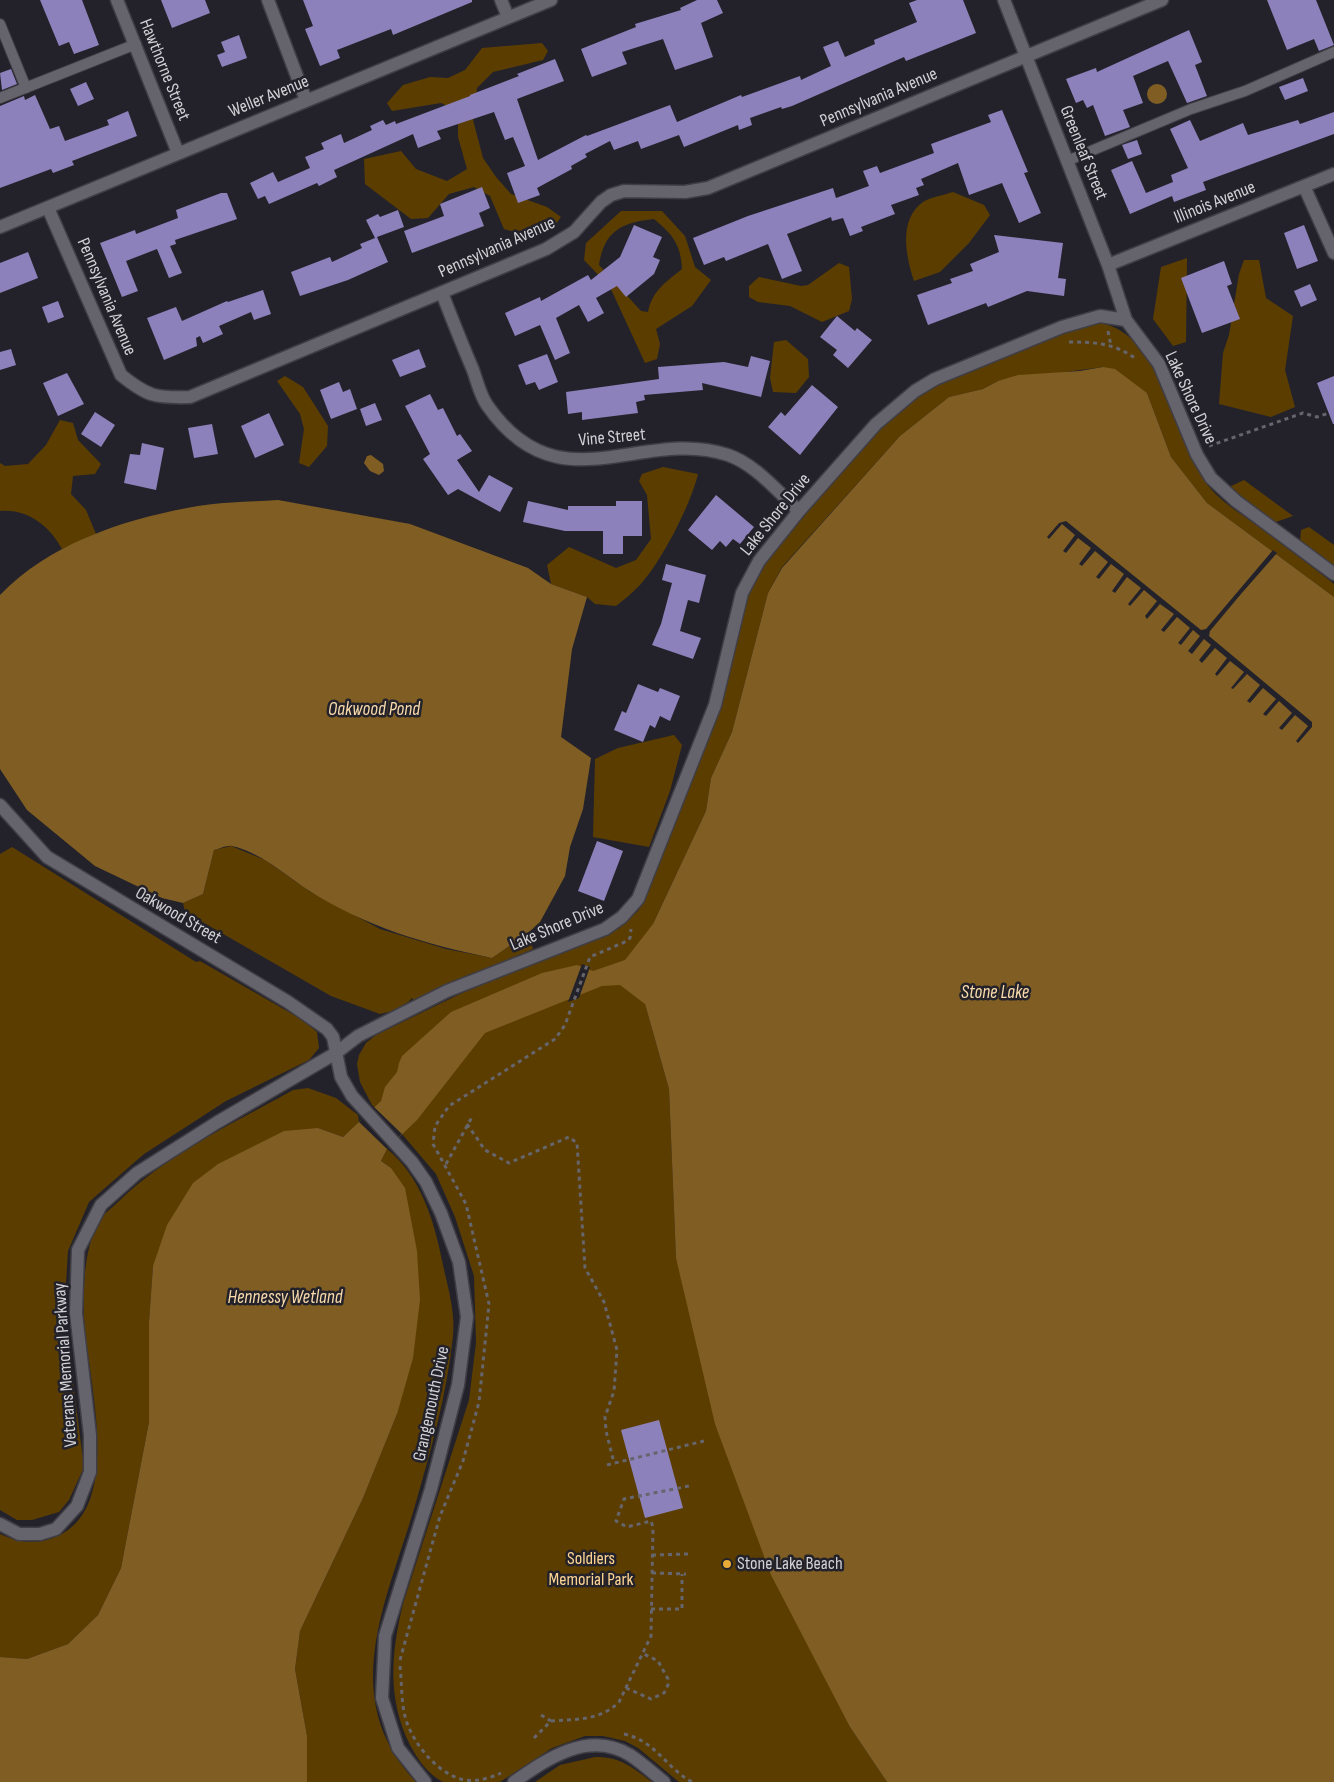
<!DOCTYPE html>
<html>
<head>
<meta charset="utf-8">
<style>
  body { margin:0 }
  canvas { display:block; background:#23222a }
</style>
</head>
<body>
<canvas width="1334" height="1782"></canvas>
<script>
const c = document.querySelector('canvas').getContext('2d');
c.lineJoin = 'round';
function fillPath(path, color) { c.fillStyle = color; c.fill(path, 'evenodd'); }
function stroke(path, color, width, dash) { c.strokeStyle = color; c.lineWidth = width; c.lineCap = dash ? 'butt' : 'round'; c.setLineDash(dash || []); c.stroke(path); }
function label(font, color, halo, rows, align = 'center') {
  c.font = font + ' "Sofia Sans Condensed",sans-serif'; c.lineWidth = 5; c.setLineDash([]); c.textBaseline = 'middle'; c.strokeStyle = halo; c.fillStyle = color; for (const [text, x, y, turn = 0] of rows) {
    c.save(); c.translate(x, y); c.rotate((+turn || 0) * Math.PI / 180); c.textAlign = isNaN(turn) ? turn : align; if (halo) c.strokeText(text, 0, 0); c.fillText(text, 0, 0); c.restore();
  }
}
const green = new Path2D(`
  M542,43L548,51L543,60L493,72L477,88L473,120L483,158L496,177L511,194L547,207L561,217C543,243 530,236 504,229L490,196L474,187L449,194L428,218L411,219L365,184L364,159L401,151L416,169L447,181L467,169L458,137V111L441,103L392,111L387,103L403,85L430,77L448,78L465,70L482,48Z
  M953,192L984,205L990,215L969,243L940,272L914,281C906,256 898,220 923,202C931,197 944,195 953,192Z
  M621,211H662L685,236L695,267L711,280L692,306L656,329L660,344L657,359L645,363L610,287L584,260L586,243ZM654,219C672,234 681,244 682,269C666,282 652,291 648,312L641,311L599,265C604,231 622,222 654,219Z
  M1187,258L1186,342L1173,346L1153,319L1161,267Z
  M1244,260H1259L1266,298L1293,316L1285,370L1295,407L1271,417L1219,404L1223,353L1229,335L1239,274Z
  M839,263L849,267L852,299L849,311L822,322L790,306L758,302L749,297V286L759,277L801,286L808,285Z
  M1101,323C1163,336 1175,437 1206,483C1219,501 1240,513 1258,526C1283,545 1309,564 1334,584V597L1207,503L1171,457L1147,393L1103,367L998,381L983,389L949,397L900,436L782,567L768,593L732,732L711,778L706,811L653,924L645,1004L669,1089L676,1258L850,1727L887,1782H679L638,1748L625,1741L603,1736H585L552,1748L500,1782H443C428,1774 418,1760 410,1745C387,1699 391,1653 403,1604L469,1400L476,1343L474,1276L455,1217L436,1174L402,1134L372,1105L360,1082L357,1064L359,1055L366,1043L376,1035L462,993L618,929L638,911L645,899L748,592L756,574L826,487L896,412L930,387L1079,327Z
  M786,340L808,359L809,377L796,393L773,392L770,378L774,342Z
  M285,376L303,387L328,426L327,446L309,467L299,463L304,429L300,414L277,381Z
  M60,420L73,423L78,440L101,464L95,474L73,476L71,494L86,510L96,534L62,549C50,526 27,508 0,511V463L5,466L28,464L46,445Z
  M663,467L698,474C691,504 661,563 639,586C632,593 624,600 616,606L595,604L587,597L551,584L547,565L569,547L616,568L636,560L651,539L647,495L639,481L642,474Z
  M1244,480L1293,516L1273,523L1227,488Z
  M1309,527L1334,545V567L1300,542L1301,530Z
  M674,735L682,745L670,791L649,847L593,837L595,759L618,748Z
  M231,846L265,860L309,891L380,929L446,949L492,958L528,933L533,949L427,995L415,1003L412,998L401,1009L380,1014L331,996L185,912L183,903L203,894L214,850Z
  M12,847L196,962L200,961L301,1019L317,1032L319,1048L309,1060L226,1101L144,1154L89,1202L68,1251L64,1314L84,1467L69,1500L59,1512L32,1520H17L0,1510V854Z
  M308,1088L336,1098L358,1115L359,1122L343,1137L318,1128L153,1266L149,1322V1422L121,1568L98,1615L68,1644L27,1659L0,1657V1534C19,1543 38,1545 58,1536C126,1505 86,1374 84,1317C83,1287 84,1243 102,1217C106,1212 113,1207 118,1202C167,1154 234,1123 293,1090Z
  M387,1149C418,1174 432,1214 440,1251C445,1278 456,1309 453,1336C447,1395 430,1453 414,1509C386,1603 337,1698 416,1782H307V1736L295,1669L300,1631L363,1498L397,1414L391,1168L381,1161Z
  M595,1757C622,1757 631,1767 652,1782H535L560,1765Z`);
const water = new Path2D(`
  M1147 94a10 10 0 1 1 20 0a10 10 0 1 1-20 0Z
  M1103,367L1115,369L1147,393L1171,457L1207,503L1334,597V1782H887L850,1727L771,1575L715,1424L676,1258L669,1089L645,1004L620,985L602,986L485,1033L417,1120L387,1149L381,1161L391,1168L405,1188L417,1251L420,1300L413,1358L397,1414L363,1498L300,1631L295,1669L307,1736V1782H0V1657L27,1659L68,1644L98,1615L121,1568L149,1422V1322L153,1266L167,1225L193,1183L218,1164L284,1131L318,1128L343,1137L381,1101L385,1087L397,1072L399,1063L402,1056L451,1012L542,973L577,965L593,971L625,960L653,924L706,811L711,778L732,732L768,593L782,568L900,436L949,397L983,389L998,381L1018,375L1080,371Z
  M371,455L383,464L384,471L379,475L370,471L364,463L367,456Z
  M278,500L410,524L528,568L551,584L587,597L572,649L561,737L591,758L583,809L570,847L565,876L540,922L528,933L492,958C425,944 366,927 308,890C284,874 260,852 232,846C227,845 219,849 214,850L203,894L183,903L162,898L95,866L27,810L0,769V595C48,545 119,521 187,508C216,502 248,502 278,500Z`);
const pier = new Path2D(`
  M1066,521L1201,630L1206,629L1273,550L1277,553L1241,594L1210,631L1209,636L1312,722V727L1298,743L1296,741L1308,726L1295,715L1282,730L1279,728L1292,713L1279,701L1266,716L1263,714L1276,699L1263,688L1250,703L1247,701L1260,685L1247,674L1233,689L1231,688L1244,672L1230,661L1217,676L1215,674L1227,658L1215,648L1202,663L1199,660L1211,645L1204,639L1192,654L1188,651L1200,636L1193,630L1181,645L1178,643L1190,628L1177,617L1164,632L1161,630L1174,614L1160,604L1147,619L1145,616L1157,601L1144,590L1130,606L1128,604L1141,588L1127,577L1115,593L1112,591L1124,574L1111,564L1099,579L1096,577L1108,562L1095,551L1082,566L1079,564L1091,548L1078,538L1066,553L1063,551L1075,535L1062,524L1049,539L1047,537L1059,523Z
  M582,964L590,967L579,998L568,1002Z
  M373,1106L402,1134L387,1149L359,1122Z`);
const building = new Path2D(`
  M40,0H82L99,45L74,54L69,42L59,46Z
  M161,0H205L210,13L172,28Z
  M303,0H472V2L393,35L391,29L337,50L340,58L320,66L305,29L313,26Z
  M697,0H717L723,13L701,23L713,57L675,70L663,39L622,52L627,64L592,77L581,49L636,27L635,24L681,10L680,8Z
  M917,0H963L976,33L906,61L904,57L792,106L782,109L781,107L750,118L752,125L739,130L738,125L684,147L679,135L641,149L638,141L614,150L610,141L585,154L587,157L571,166L572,169L537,188L540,195L518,203L507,173L525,166L513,137L505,140L494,112L437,131L441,139L418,148L413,134L334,170L337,177L319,186L317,183L269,204L265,196L258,199L250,183L273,172L278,182L310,168L305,157L324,149L321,143L341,134L344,143L372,130L370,126L383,120L386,125L395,121L396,124L470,96V95L519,76L517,74L555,59L564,81L517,99L538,160L586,135L587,136L670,105L677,122L741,95L742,97L800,76L801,80L831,66L823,47L838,41L845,57L875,44L874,40L917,22L909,3Z
  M1267,0H1316L1334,45L1319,51L1314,39L1287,50Z
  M1189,30L1202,62L1195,65L1207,96L1187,103L1168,61L1133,76L1143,103L1123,110L1130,127L1105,136L1093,105L1087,108L1083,100L1076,103L1066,79L1096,68L1097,72Z
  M239,35L247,58L222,67L217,55L225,52L221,42Z
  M11,69L17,84L2,90L0,73Z
  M1303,78L1308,91L1285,100L1279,87Z
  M86,82L94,99L78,106L70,89Z
  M35,95L50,129L59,126L65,141L109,125L107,120L128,111L137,136L72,161L74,165L53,173L51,169L0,188V106L24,96L25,100Z
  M1002,110L1028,172L1024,173L1041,213L1019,223L1002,183L969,195L958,163L921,179L924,185L916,188L919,195L891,205L895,214L861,227L863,231L850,236L843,218L832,221L831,217L787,234L802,271L782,279L768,244L726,261L724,257L704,265L693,238L748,216L833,188L836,198L869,186L863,171L877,166L880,173L934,153L931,144L991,122L988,115Z
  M1334,112V134L1203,182L1206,190L1174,202L1172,196L1130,214L1111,170L1132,161L1146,193L1173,182L1171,175L1188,168L1170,129L1190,120L1200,141L1243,123L1248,135L1298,120L1300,124Z
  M1137,140L1142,154L1128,159L1122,145Z
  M482,187L490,208L479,213L484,226L412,253L404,231L444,216L440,204Z
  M221,193H227L237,219L175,240L176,244L170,246L182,273L169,278L157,249L126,261L138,291L122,297L100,243L135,230L136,234L178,218L176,210Z
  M398,210L404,227L377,237L388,262L348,280L300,296L291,272L330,257L332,262L362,248L360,244L375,238L366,220L378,214L380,217Z
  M634,225L662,237L653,257L660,260L654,274L626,297L617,286L596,298L604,313L588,322L579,305L556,318L570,353L555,360L540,325L515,336L505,313L540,297L541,301L588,275L591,280L620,257Z
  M1304,225L1318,261L1297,269L1284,233Z
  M994,235L1063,243L1058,278L1066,279L1064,296L1027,291L988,307L986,303L928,325L917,295L952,283L950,279L973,271L970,264L999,252Z
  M28,252L38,278L0,293V263Z
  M1224,261L1232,284L1227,286L1240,319L1202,333L1181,278Z
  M1310,284L1317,300L1301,307L1294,291Z
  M263,290L271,314L254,320L251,312L219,326L223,334L203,343L200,336L196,338L197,346L164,360L147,318L176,307L182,321L227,301L228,302Z
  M58,301L64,317L48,323L42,307Z
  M837,316L855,331L857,328L872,340L848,368L833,355L837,350L820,337Z
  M11,349L16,365L0,370V352Z
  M419,349L426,367L400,377L392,360Z
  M547,354L558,382L539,390L535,382L526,385L518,365Z
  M751,356L770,361L761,397L702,383L703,390L644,395L645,400L636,402L638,413L582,420V412L568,414L566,392L659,379L658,367L724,362L748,367Z
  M67,373L84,404L58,416L43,383Z
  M1334,376V424H1333L1317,383Z
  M339,382L343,392L350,389L357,409L331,419L320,390Z
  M812,385L838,407L800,455L768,427L781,412L785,416Z
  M430,394L438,410L443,408L457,436L460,434L472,451L457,460L479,492L489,475L513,488L500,512L458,489L448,495L423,459L430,454L405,406Z
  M375,403L382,420L366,426L360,409Z
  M95,412L115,425L101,447L81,434Z
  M269,413L284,445L255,458L241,426Z
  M212,424L218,454L194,458L188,428Z
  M142,443L164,448L156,490L124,483L130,454L140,455Z
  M716,495L754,527L740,544L733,539L726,547L720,541L712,550L688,530Z
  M528,501L568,510V506H616V501H642V536H623V554H603V531H565L523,522Z
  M666,564L706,575L699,603L688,600L680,631L701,638L693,659L652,645L661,624L672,583L662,580Z
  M638,684L658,692L660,688L680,696L670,721L660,716L655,728L650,725L643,742L614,730L622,711L626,713Z
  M597,841L623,851L604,901L578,891Z
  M659,1420L683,1508L645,1518L621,1430Z`);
const path = new Path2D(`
  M1108,331L1111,346
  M1069,342C1094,342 1115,343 1136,359
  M1209,446L1303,413L1317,417L1329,413
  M467,1124L485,1150L509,1163L569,1137L577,1143L585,1268L604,1302L617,1350L614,1391L605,1417L606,1431L614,1463
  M446,1164L472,1117
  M607,1465L704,1441
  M652,1555L688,1554
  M652,1573L686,1574
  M651,1609H682V1574
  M400,1660L440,1516L463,1461L479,1402L489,1304L466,1204L433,1144L435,1126L449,1106L555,1039L565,1025L590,957L627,941L630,938L631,929
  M400,1666C402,1684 401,1704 406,1720C414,1745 438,1774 464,1780C477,1782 490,1778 501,1773
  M626,1688L651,1699L664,1693L668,1685V1679L658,1661L642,1653
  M541,1715L551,1721
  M624,1734C656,1741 666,1768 692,1782
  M534,1738L551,1721C576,1719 600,1721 619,1702L651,1636L653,1527L651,1521L627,1527L616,1521L624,1499L689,1486`);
const lane = new Path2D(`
  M0,24L26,88
  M0,98L136,44
  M1067,161L1191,109L1245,91L1334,52`);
const street = new Path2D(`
  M117,0L178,153
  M268,0L306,100
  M501,0L508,17
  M1004,0L1108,265L1126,320
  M1304,186L1334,253
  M48,208L121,375C148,397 156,398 190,397L546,249L574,232L601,202L611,195L624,191L685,192L708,188L1162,0
  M1108,265L1334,174
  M442,293C452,319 462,344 473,370C477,381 480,395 487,405C559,509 641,426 728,455C755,464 778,492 799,511
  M0,805L47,857L288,1002L327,1029L333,1037L341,1077L352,1096L412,1162L426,1182L441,1213L459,1262L467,1317L458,1385L431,1489L385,1636L382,1698L398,1748L425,1782
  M0,1524L19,1534H40L56,1529L77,1506L90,1472V1435L76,1313L78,1250L101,1205L137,1173L216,1123L336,1053L358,1036L447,991L605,929L622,917L638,899L715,705L742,593L759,561L799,511L876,424L915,391L935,379L1062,327L1100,316L1126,320L1159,364L1197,455L1211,478L1236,501L1334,574
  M514,1782C548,1758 589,1730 630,1755C642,1763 653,1773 664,1782`);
const secondary = new Path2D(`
  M0,227L551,0`);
const markers = [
  [727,1564,5,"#e9aa38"]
];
const streetNames = [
  ["Hawthorne Street",164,70,68],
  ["Weller Avenue",269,97,-22],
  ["Pennsylvania Avenue",879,98,-23],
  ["Greenleaf Street",1083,153,68],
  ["Illinois Avenue",1215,203,-22],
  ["Pennsylvania Avenue",497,248,-24],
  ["Pennsylvania Avenue",106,297,67],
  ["Lake Shore Drive",1190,398,65],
  ["Vine Street",612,438,-5],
  ["Lake Shore Drive",776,515,-51],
  ["Oakwood Street",178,916,30],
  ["Lake Shore Drive",557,927,-23],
  ["Veterans Memorial Parkway",66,1365,-94],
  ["Grangemouth Drive",432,1404,-78]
];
const parkNames = [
  ["Soldiers",591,1559],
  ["Memorial Park",591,1580]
];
const poiNames = [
  ["Stone Lake Beach",737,1564]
];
const waterNames = [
  ["Oakwood Pond",374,710],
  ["Stone Lake",995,993],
  ["Hennessy Wetland",285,1298]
];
fillPath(green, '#5b3d00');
fillPath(water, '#805e23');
fillPath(pier, '#23222a');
fillPath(building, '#8c81bb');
stroke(lane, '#403e45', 12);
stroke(street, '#403e45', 15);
stroke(secondary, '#403e45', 15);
stroke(path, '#66656c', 3, [4, 4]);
stroke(lane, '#65636c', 10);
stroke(street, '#65636c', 12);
stroke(secondary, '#65636c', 12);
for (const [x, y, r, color] of markers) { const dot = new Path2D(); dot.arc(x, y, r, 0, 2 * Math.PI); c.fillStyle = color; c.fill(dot); stroke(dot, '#23222a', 2); }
label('18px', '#d1d1d6', '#23222a', streetNames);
label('18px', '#fed594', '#23222a', parkNames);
label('18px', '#d1d1d6', '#23222a', poiNames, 'left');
label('italic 19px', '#fadbac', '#23222a', waterNames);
</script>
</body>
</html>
